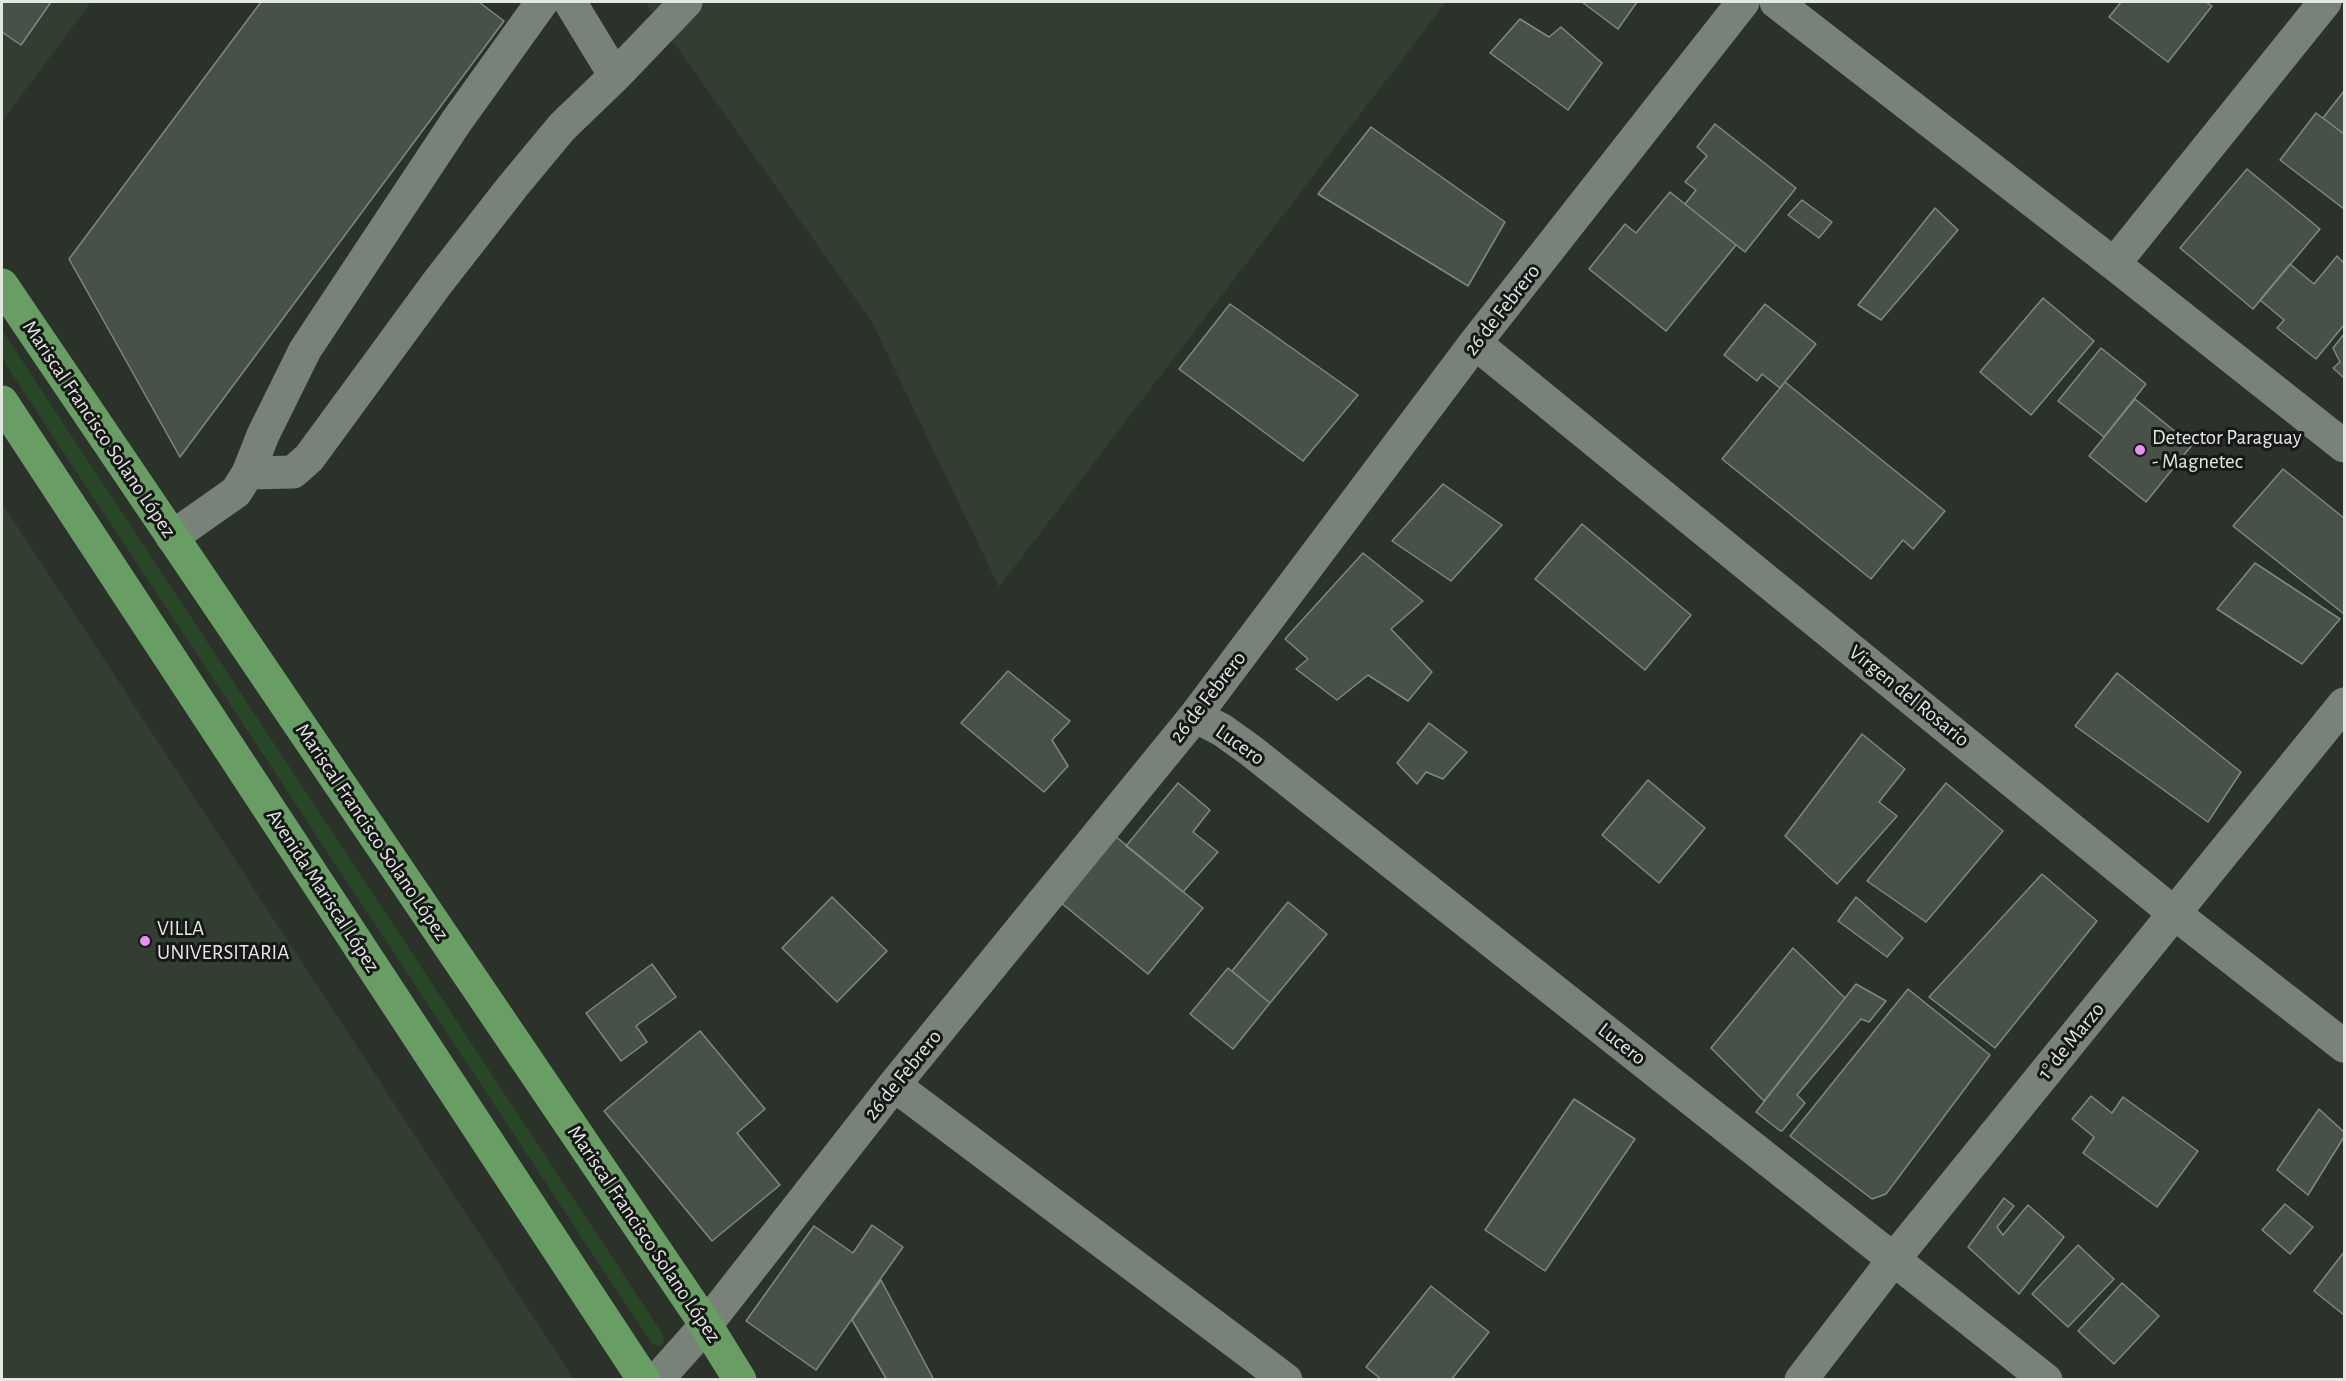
<!DOCTYPE html>
<html>
<head>
<meta charset="utf-8">
<style>
  body { margin:0 }
  #map { position:relative; width:2346px; height:1381px; overflow:hidden; background:#2a3229; font-family:"Alegreya Sans",sans-serif }
  canvas { display:block }
  .frame { position:absolute; inset:0; border:3px solid #e3e8e2; pointer-events:none }
</style>
</head>
<body>
<div id="map">
<canvas width="2346" height="1381"></canvas>
<div class="frame"></div>
</div>
<script>
const c = document.querySelector('canvas').getContext('2d');
c.lineJoin = 'round';
function fillPath(path, color) { c.fillStyle = color; c.fill(path, 'evenodd'); }
function stroke(path, color, width, dash) { c.strokeStyle = color; c.lineWidth = width; c.lineCap = dash ? 'butt' : 'round'; c.setLineDash(dash || []); c.stroke(path); }
function label(font, color, halo, rows, align = 'center') {
  c.font = font + ' "Alegreya Sans",sans-serif'; c.lineWidth = 6; c.setLineDash([]); c.textBaseline = 'middle'; c.strokeStyle = halo; c.fillStyle = color; for (const [text, x, y, turn = 0] of rows) {
    c.save(); c.translate(x, y); c.rotate((+turn || 0) * Math.PI / 180); c.textAlign = isNaN(turn) ? turn : align; if (halo) c.strokeText(text, 0, 0); c.fillText(text, 0, 0); c.restore();
  }
}
const built = new Path2D(`
  M2,2H91L2,121Z
  M645,2H1446L999,587L872,322Z
  M2,503L574,1379H2Z`);
const green = new Path2D(`
  M2,330L664,1336L663,1344L659,1346L652,1344L2,359Z`);
const building = new Path2D(`
  M2,2H51L21,45L2,32Z
  M261,2H479L504,21L180,457L69,259Z
  M1582,2H1637L1618,29Z
  M2121,2H2206L2212,6L2168,62L2109,17Z
  M1520,19L1549,37L1561,27L1602,63L1568,110L1490,53Z
  M2344,91V134L2323,118Z
  M2316,113L2344,134V209L2280,160Z
  M1715,124L1796,188L1745,252L1685,204L1696,190L1685,182L1707,156L1697,147Z
  M1371,127L1505,222L1468,286L1318,194Z
  M2247,169L2320,229L2253,309L2180,248Z
  M1670,192L1736,245L1666,331L1589,269L1625,224L1636,233Z
  M1802,200L1832,222L1819,238L1788,215Z
  M1935,208L1958,230L1881,320L1858,305Z
  M2337,256L2344,263V325L2316,359L2277,328L2284,320L2260,300L2290,264L2314,284Z
  M2043,298L2094,341L2031,415L1980,372Z
  M1230,304L1358,395L1303,461L1179,369Z
  M1765,304L1816,344L1780,388L1762,374L1757,381L1724,355Z
  M2344,334V378L2333,368L2340,362L2333,348Z
  M2101,348L2146,384L2104,437L2058,401Z
  M1785,382L1945,511L1913,549L1903,540L1871,579L1722,459Z
  M2135,399L2192,445L2146,502L2089,456Z
  M2283,469L2344,518V614L2233,526Z
  M1443,484L1502,525L1451,581L1392,541Z
  M1582,524L1691,615L1645,670L1535,579Z
  M1363,553L1423,601L1391,629L1432,672L1408,701L1368,675L1337,700L1296,669L1308,659L1285,639Z
  M2255,563L2340,619L2302,664L2217,609Z
  M1008,671L1070,721L1052,740L1068,766L1044,792L961,723Z
  M2117,673L2241,772L2208,822L2075,726Z
  M1429,723L1467,752L1443,779L1426,772L1417,784L1397,763Z
  M1862,734L1905,769L1879,802L1897,816L1837,884L1785,836Z
  M1648,780L1705,828L1659,883L1602,835Z
  M1178,783L1210,810L1193,832L1218,852L1183,892L1126,846Z
  M1946,783L2003,831L1926,922L1867,881Z
  M1115,836L1203,908L1148,974L1060,902Z
  M2042,874L2097,921L1995,1048L1929,997Z
  M832,897L887,951L837,1002L782,948Z
  M1856,897L1903,938L1887,957L1838,921Z
  M1288,902L1327,934L1270,1003L1232,971Z
  M1793,948L1845,998L1764,1101L1711,1048Z
  M652,964L676,997L636,1026L647,1042L621,1061L586,1013Z
  M1228,968L1270,1003L1233,1049L1190,1014Z
  M1856,984L1886,1001L1869,1022L1861,1019L1797,1095L1805,1103L1782,1131L1779,1130L1756,1112Z
  M1908,989L1990,1055L1886,1194L1872,1199L1790,1136Z
  M700,1031L765,1109L737,1133L780,1185L712,1241L604,1111Z
  M2091,1096L2112,1113L2123,1097L2198,1151L2157,1207L2083,1153L2094,1137L2072,1119Z
  M1574,1099L1635,1139L1545,1271L1485,1230Z
  M2319,1109L2344,1132V1137L2308,1195L2277,1170Z
  M2004,1198L2014,1206L1997,1227L2003,1235L2028,1205L2064,1237L2019,1294L1968,1247Z
  M2285,1204L2313,1227L2290,1254L2262,1230Z
  M872,1225L903,1247L816,1370L746,1321L814,1226L853,1253Z
  M2078,1245L2114,1279L2068,1327L2032,1294Z
  M2344,1252V1315L2314,1291Z
  M881,1280L934,1380H887L852,1320Z
  M2122,1283L2159,1316L2114,1364L2078,1331Z
  M1431,1286L1489,1332L1451,1380H1382L1366,1367Z`);
const minor = new Path2D(`
  M1776,2L2114,264L2344,446
  M615,76L686,2
  M2114,264L2325,2
  M1475,343L2174,913L2344,1046
  M248,473L293,472L309,458L438,282L513,186L562,127L615,76L570,2
  M172,537L236,492L248,473L263,435L305,350L456,122L542,2
  M1195,716L1222,730L1250,750L2046,1380
  M894,1085L1286,1380
  M657,1380L706,1325L894,1085L1195,716L1475,343L1743,2
  M1801,1380L1894,1259L2344,704`);
const highway = new Path2D(`
  M2,285L706,1325L740,1380
  M2,402L644,1380`);
const markers = [
  [2140,450,6,"#ed8cfa"],
  [145,941,6,"#ed8cfa"]
];
const streetNames = [
  ["26 de Febrero",1502,310,-52],
  ["Mariscal Francisco Solano López",99,429,56],
  ["Virgen del Rosario",1909,696,39],
  ["26 de Febrero",1208,697,-52],
  ["Lucero",1240,745,35],
  ["Mariscal Francisco Solano López",372,832,56],
  ["Avenida Mariscal López",323,891,57],
  ["1° de Marzo",2071,1041,-51],
  ["Lucero",1622,1044,38],
  ["26 de Febrero",903,1075,-51],
  ["Mariscal Francisco Solano López",644,1234,56]
];
const poiNames = [
  ["Detector Paraguay",2152,438],
  ["- Magnetec",2152,462],
  ["VILLA",157,929],
  ["UNIVERSITARIA",157,953]
];
fillPath(built, '#333e32');
fillPath(green, '#284726');
fillPath(building, '#485147');
stroke(building, '#7f897f', 1.5);
stroke(minor, '#798278', 33);
stroke(highway, '#689e64', 33);
for (const [x, y, r, color] of markers) { const dot = new Path2D(); dot.arc(x, y, r, 0, 2 * Math.PI); c.fillStyle = color; c.fill(dot); stroke(dot, '#151815', 2); }
label('21px', '#e3e8e2', '#151815', streetNames);
label('21px', '#e3e8e2', '#151815', poiNames, 'left');
</script>
</body>
</html>
